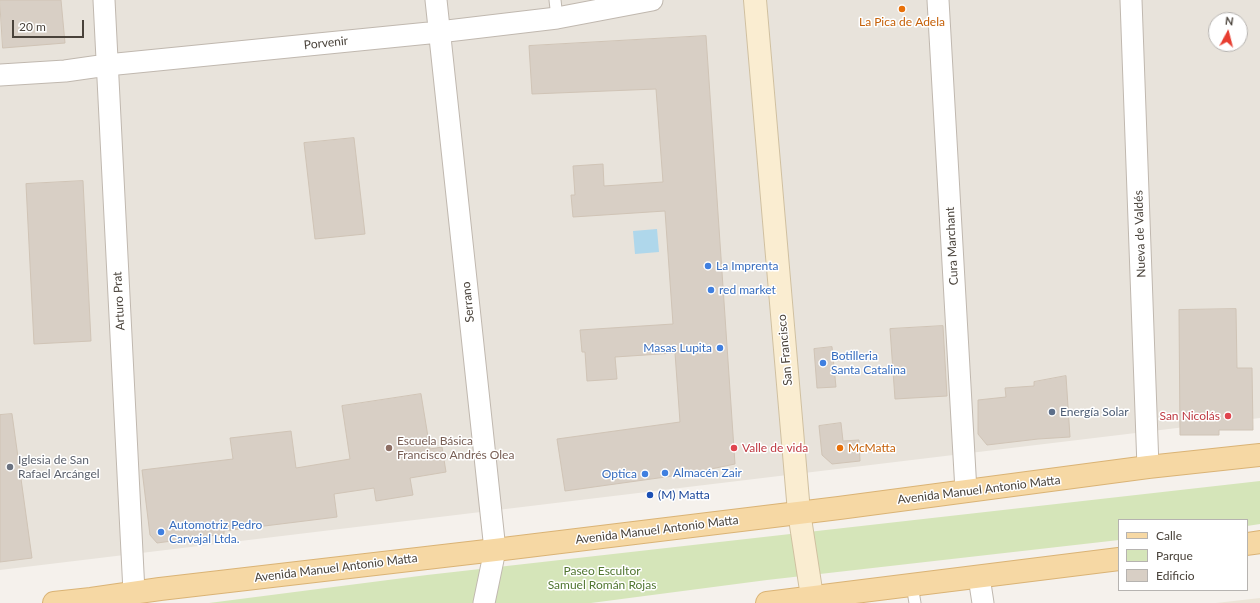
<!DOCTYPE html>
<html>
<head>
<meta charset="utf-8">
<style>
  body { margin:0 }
  #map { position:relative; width:1260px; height:603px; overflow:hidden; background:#f5f1ec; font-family:Lato,sans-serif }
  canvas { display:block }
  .legend { position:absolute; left:1118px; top:519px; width:130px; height:72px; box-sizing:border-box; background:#fff; border:1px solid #b6b3b0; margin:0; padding:5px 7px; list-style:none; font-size:12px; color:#49423a }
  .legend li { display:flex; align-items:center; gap:8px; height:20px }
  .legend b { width:20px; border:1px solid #b6b3b0 }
  .north { position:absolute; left:1208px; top:12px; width:40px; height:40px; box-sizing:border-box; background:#fff; border:1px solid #b6b3b0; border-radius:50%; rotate:7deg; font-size:11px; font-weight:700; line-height:16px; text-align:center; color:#49423a }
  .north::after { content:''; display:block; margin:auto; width:14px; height:18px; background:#e73d30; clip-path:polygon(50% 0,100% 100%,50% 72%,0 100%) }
  .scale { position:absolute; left:12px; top:20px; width:72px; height:18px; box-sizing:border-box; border:2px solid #49423a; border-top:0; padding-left:5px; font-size:12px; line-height:14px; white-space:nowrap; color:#49423a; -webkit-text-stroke:3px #fff; paint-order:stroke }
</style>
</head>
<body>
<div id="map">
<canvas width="1260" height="603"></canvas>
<ul class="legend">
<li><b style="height:5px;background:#f6d8a4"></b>Calle</li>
<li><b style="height:11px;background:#d5e5b9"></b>Parque</li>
<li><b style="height:11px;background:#d8cfc5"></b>Edificio</li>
</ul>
<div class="north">N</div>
<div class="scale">20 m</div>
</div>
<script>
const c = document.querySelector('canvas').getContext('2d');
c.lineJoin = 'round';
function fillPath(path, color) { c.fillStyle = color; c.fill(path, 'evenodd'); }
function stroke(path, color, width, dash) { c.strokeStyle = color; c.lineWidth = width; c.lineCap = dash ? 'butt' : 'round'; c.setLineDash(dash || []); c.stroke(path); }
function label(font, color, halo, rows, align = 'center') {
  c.font = font + ' Lato,sans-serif'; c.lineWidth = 3; c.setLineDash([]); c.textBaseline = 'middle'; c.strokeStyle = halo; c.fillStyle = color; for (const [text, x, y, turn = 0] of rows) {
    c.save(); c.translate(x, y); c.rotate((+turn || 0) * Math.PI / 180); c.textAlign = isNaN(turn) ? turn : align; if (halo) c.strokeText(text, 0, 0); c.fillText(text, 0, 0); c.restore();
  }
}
const residential = new Path2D(`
  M0,0H1260V418L0,570ZM1216,20H1240V44H1216Z`);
const education = new Path2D(`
  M1260,598V603H1216Z`);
const green = new Path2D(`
  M1260,481V524L1247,526V520H1119V540L767,580L591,603H209L427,575Z`);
const water = new Path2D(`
  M657,229L659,252L635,254L633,231Z`);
const building = new Path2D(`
  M0,0H61L65,43L3,48Z
  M706,36L735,464L687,474L565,491L557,439L680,422L675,353L615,357L617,379L587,381L585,352H582L580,330L673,324L665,211L573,217L571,195H575L573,166L603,164L604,186L663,182L656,89L532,94L529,46Z
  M354,138L365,234L315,239L304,143Z
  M83,181L91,341L34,344L26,184Z
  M1236,309L1237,368H1252L1253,430H1219V435H1180L1179,310Z
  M943,326L947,396L895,399L890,329Z
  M832,347L836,387L817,388L814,349Z
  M1066,376L1070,437L1038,439L987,445L978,434V400L1006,397L1005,388L1034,386V382Z
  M421,394L430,449L442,447L446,472L410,478L413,495L376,501L374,488L334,494L337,517L224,531V534L157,543L150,535L142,470L233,459L230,438L291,431L296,468L350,459L342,406Z
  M12,414L32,558L0,562V415Z
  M841,423L843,441L859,440L860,461L832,464L822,455L819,426Z`);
const lane = new Path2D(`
  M555,0L557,18
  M912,585L915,603`);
const street = new Path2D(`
  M104,0L134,592
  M436,0L495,550L484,603
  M938,0L966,491
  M1131,0L1148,467
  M0,75L65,71L107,65L439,32L557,18L652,0
  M979,577L983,603`);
const secondary = new Path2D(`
  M755,0L799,512L813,603`);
const primary = new Path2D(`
  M1247,544L1260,542
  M54,603L91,599L160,589L495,550L839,508L1148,467L1260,455
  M767,603L1119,559`);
const markers = [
  [902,9,4,"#e8710a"],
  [708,266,4,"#3f7fe0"],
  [711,290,4,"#3f7fe0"],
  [720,348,4,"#3f7fe0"],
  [823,363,4,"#3f7fe0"],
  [1052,412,4,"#5c6f8a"],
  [1228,416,4,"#e0444e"],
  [389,448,4,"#8d6e63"],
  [734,448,4,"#e0444e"],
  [840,448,4,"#e8710a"],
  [10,467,4,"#6b7280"],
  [665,473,4,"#3f7fe0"],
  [645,474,4,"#3f7fe0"],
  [650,495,4,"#1a4fb4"],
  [161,532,4,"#3f7fe0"]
];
const foodNames = [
  ["La Pica de Adela",902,22],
  ["McMatta",848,448,"left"]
];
const streetNames = [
  ["Porvenir",326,43,-6],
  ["Nueva de Valdés",1140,234,-92],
  ["Cura Marchant",952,246,-93],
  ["Arturo Prat",119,301,-93],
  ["Serrano",468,302,-96],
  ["San Francisco",785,350,-95],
  ["Avenida Manuel Antonio Matta",979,490,-7],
  ["Avenida Manuel Antonio Matta",657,530,-7],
  ["Avenida Manuel Antonio Matta",336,568,-7]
];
const shopNames = [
  ["La Imprenta",716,266],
  ["red market",719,290],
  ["Masas Lupita",712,348,"right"],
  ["Botilleria",831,356],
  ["Santa Catalina",831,370],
  ["Almacén Zair",673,473],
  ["Optica",637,474,"right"],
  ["Automotriz Pedro",169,525],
  ["Carvajal Ltda.",169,539]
];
const serviceNames = [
  ["Energía Solar",1060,412]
];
const healthNames = [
  ["San Nicolás",1220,416],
  ["Valle de vida",742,448,"left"]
];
const educationNames = [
  ["Escuela Básica",397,441],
  ["Francisco Andrés Olea",397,455]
];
const worshipNames = [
  ["Iglesia de San",18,460],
  ["Rafael Arcángel",18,474]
];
const transitNames = [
  ["(M) Matta",658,495]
];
const parkNames = [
  ["Paseo Escultor",602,571],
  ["Samuel Román Rojas",602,585]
];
fillPath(residential, '#e8e3db');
fillPath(education, '#ece5d8');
fillPath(green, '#d5e5b9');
fillPath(water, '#afd7eb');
fillPath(building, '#d8cfc5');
stroke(building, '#d0c4b6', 1);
stroke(lane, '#c0b8af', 13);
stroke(street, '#c0b8af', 23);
stroke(secondary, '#d0c0a0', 24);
stroke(primary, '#dab375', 24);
stroke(lane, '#fff', 11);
stroke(street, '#fff', 21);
stroke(secondary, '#faedd1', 22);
stroke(primary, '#f6d8a4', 22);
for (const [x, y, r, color] of markers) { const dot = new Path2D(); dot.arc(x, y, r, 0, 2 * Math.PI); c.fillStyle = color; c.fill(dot); stroke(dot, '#fff', 1.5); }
label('12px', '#c56008', '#fff', foodNames);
label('12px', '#49423a', '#fff', streetNames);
label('12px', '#366cbe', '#fff', shopNames, 'left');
label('12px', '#4e5e75', '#fff', serviceNames, 'left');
label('12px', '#be3a42', '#fff', healthNames, 'right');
label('12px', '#785e54', '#fff', educationNames, 'left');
label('12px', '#5b616d', '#fff', worshipNames, 'left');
label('12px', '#164399', '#fff', transitNames, 'left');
label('12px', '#517631', '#fff', parkNames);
</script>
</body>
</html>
